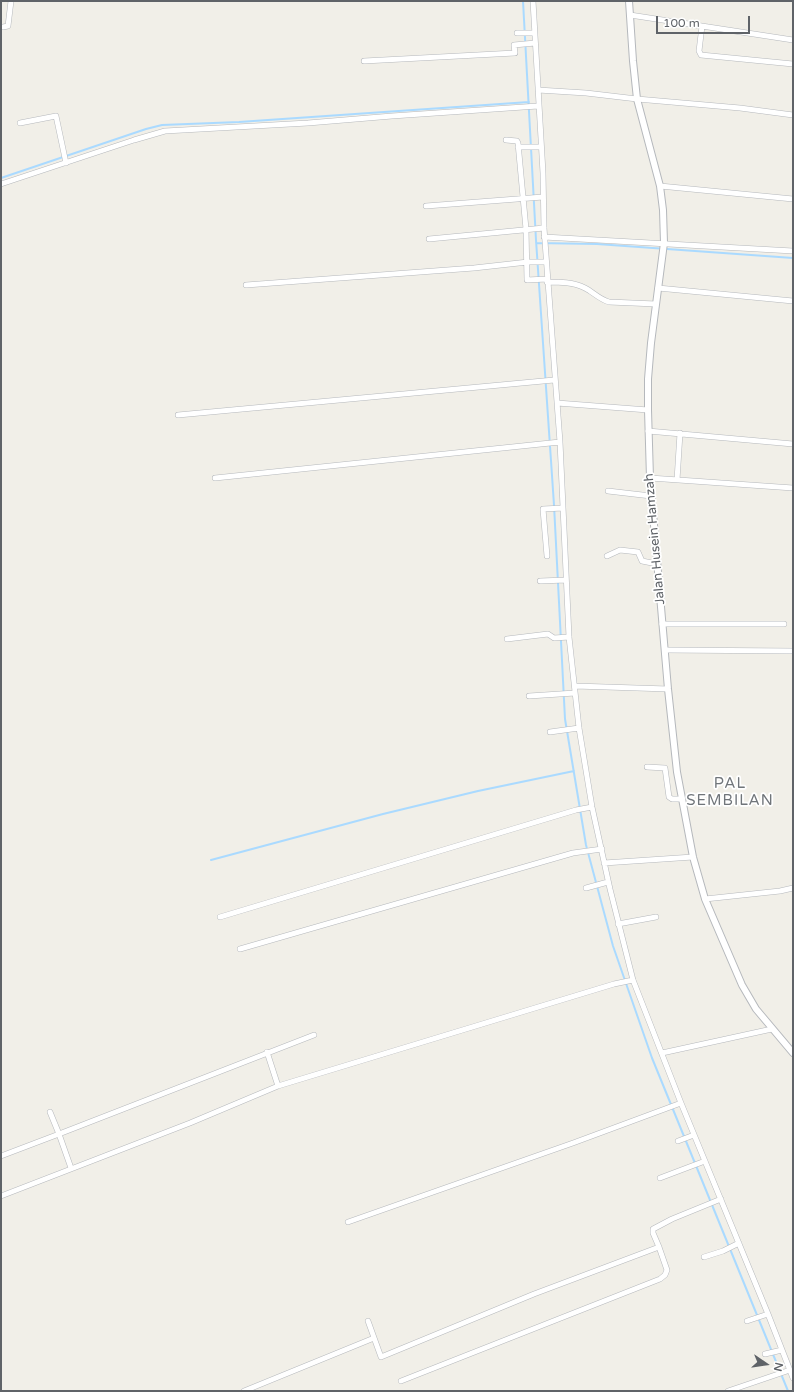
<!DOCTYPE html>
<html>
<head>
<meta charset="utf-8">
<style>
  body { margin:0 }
  #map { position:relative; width:794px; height:1392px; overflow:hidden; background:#f1efe8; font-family:"Varela Round",sans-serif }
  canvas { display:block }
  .frame { position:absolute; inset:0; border:2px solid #5f6368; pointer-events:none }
  .north { position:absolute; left:746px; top:1344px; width:40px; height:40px; -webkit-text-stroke:3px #fff; paint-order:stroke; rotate:103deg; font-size:11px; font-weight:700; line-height:16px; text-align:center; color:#5f6368 }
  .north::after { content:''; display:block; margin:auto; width:14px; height:18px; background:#5f6368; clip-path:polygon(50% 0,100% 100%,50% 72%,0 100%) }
  .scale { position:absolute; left:656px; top:16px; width:94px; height:18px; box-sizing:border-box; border:2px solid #5f6368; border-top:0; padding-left:5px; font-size:12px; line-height:14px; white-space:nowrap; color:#5f6368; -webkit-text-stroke:3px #fff; paint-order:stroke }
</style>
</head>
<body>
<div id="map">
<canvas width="794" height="1392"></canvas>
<div class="frame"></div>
<div class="north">N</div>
<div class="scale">100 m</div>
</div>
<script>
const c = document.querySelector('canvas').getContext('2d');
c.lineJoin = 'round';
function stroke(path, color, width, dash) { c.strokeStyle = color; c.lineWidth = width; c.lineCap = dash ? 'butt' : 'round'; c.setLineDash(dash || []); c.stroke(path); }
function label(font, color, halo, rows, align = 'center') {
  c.font = font + ' "Varela Round",sans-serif'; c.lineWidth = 3.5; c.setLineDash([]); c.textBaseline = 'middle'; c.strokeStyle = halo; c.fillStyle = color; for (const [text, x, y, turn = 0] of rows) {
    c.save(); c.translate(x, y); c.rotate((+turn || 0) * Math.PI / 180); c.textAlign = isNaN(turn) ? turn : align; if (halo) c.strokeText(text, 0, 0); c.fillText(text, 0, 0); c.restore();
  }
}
const stream = new Path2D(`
  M523,1L536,240L554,505L565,719L586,845L613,946L652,1058L788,1391
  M1,178L146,129L162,125L239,122L529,102
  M536,243L597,244L793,258
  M211,860L383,814L478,791L574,771`);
const minor = new Path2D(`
  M533,1L543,173L544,228L560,442L569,637L579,728L592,807L610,889L633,980L681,1103L768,1314L793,1378
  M630,15L793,40
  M702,26L699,51L701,55L793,64
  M3,27L8,26L11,1
  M517,33H534
  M364,61L515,53L514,45L535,43
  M538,90L586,93L637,99L740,108L793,115
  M20,123L56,116L66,163
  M506,140L517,141L518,143L526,229L527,280L547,279
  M518,147H540
  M1,184L134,140L165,131L308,123L392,116L538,106
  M660,186L793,199
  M426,206L543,197
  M544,237L793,251
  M429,239L544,228
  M547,282C560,282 573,282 585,288C593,292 599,299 609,302L656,304
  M246,285L474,268L528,262H546
  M658,288L793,301
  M557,403L648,410
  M178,415L554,380
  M648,431L793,444
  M215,478L560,442
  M650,478L793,488
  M677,480L680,433
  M608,491L651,496
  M547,556L543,509L563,508
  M607,556L620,550L638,552L642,561L657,564
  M540,581L566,580
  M662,624H784
  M507,639L548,634L554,638L569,637
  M665,650L793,651
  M575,686L668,689
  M529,696L575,693
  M550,732L579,728
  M647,767L665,768L669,797L672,799H682
  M604,863L693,857
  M586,888L608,882
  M705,899L780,891L793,888
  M220,917L576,810L592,807
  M618,924L656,917
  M240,949L573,853L602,849
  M267,1052L278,1086
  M662,1053L772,1029
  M678,1141L694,1135
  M1,1156L59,1134L50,1112
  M71,1168L59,1134L314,1035
  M660,1178L705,1161
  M1,1196L190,1123L278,1086L614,984L633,980
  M348,1222L573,1143L681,1103
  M704,1257L723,1251L739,1243
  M368,1321L381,1357L534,1294L659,1247L653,1233V1229L655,1228L672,1219L721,1199
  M747,1321L768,1314
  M765,1354L782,1350
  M401,1381L660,1279L665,1275L667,1270L659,1247
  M244,1391L374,1338
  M728,1391L790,1370`);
const tertiary = new Path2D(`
  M629,1L633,61L637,99L660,186L663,210L664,243L651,343L648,379V410L650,478L668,689L677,772L693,857L705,899L742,985L756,1009L793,1053`);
const streetNames = [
  ["Jalan Husein Hamzah",655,539,-95]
];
const quarterNames = [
  ["PAL",730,784],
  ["SEMBILAN",730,801]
];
stroke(stream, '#aadaff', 2);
stroke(minor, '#b5b8bc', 6);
stroke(tertiary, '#b5b8bc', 8);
stroke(minor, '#fff', 5);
stroke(tertiary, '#fff', 6);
label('13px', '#5f6368', '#fff', streetNames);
c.letterSpacing = '1px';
label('15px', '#70757a', '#fff', quarterNames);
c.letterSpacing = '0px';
</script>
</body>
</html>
